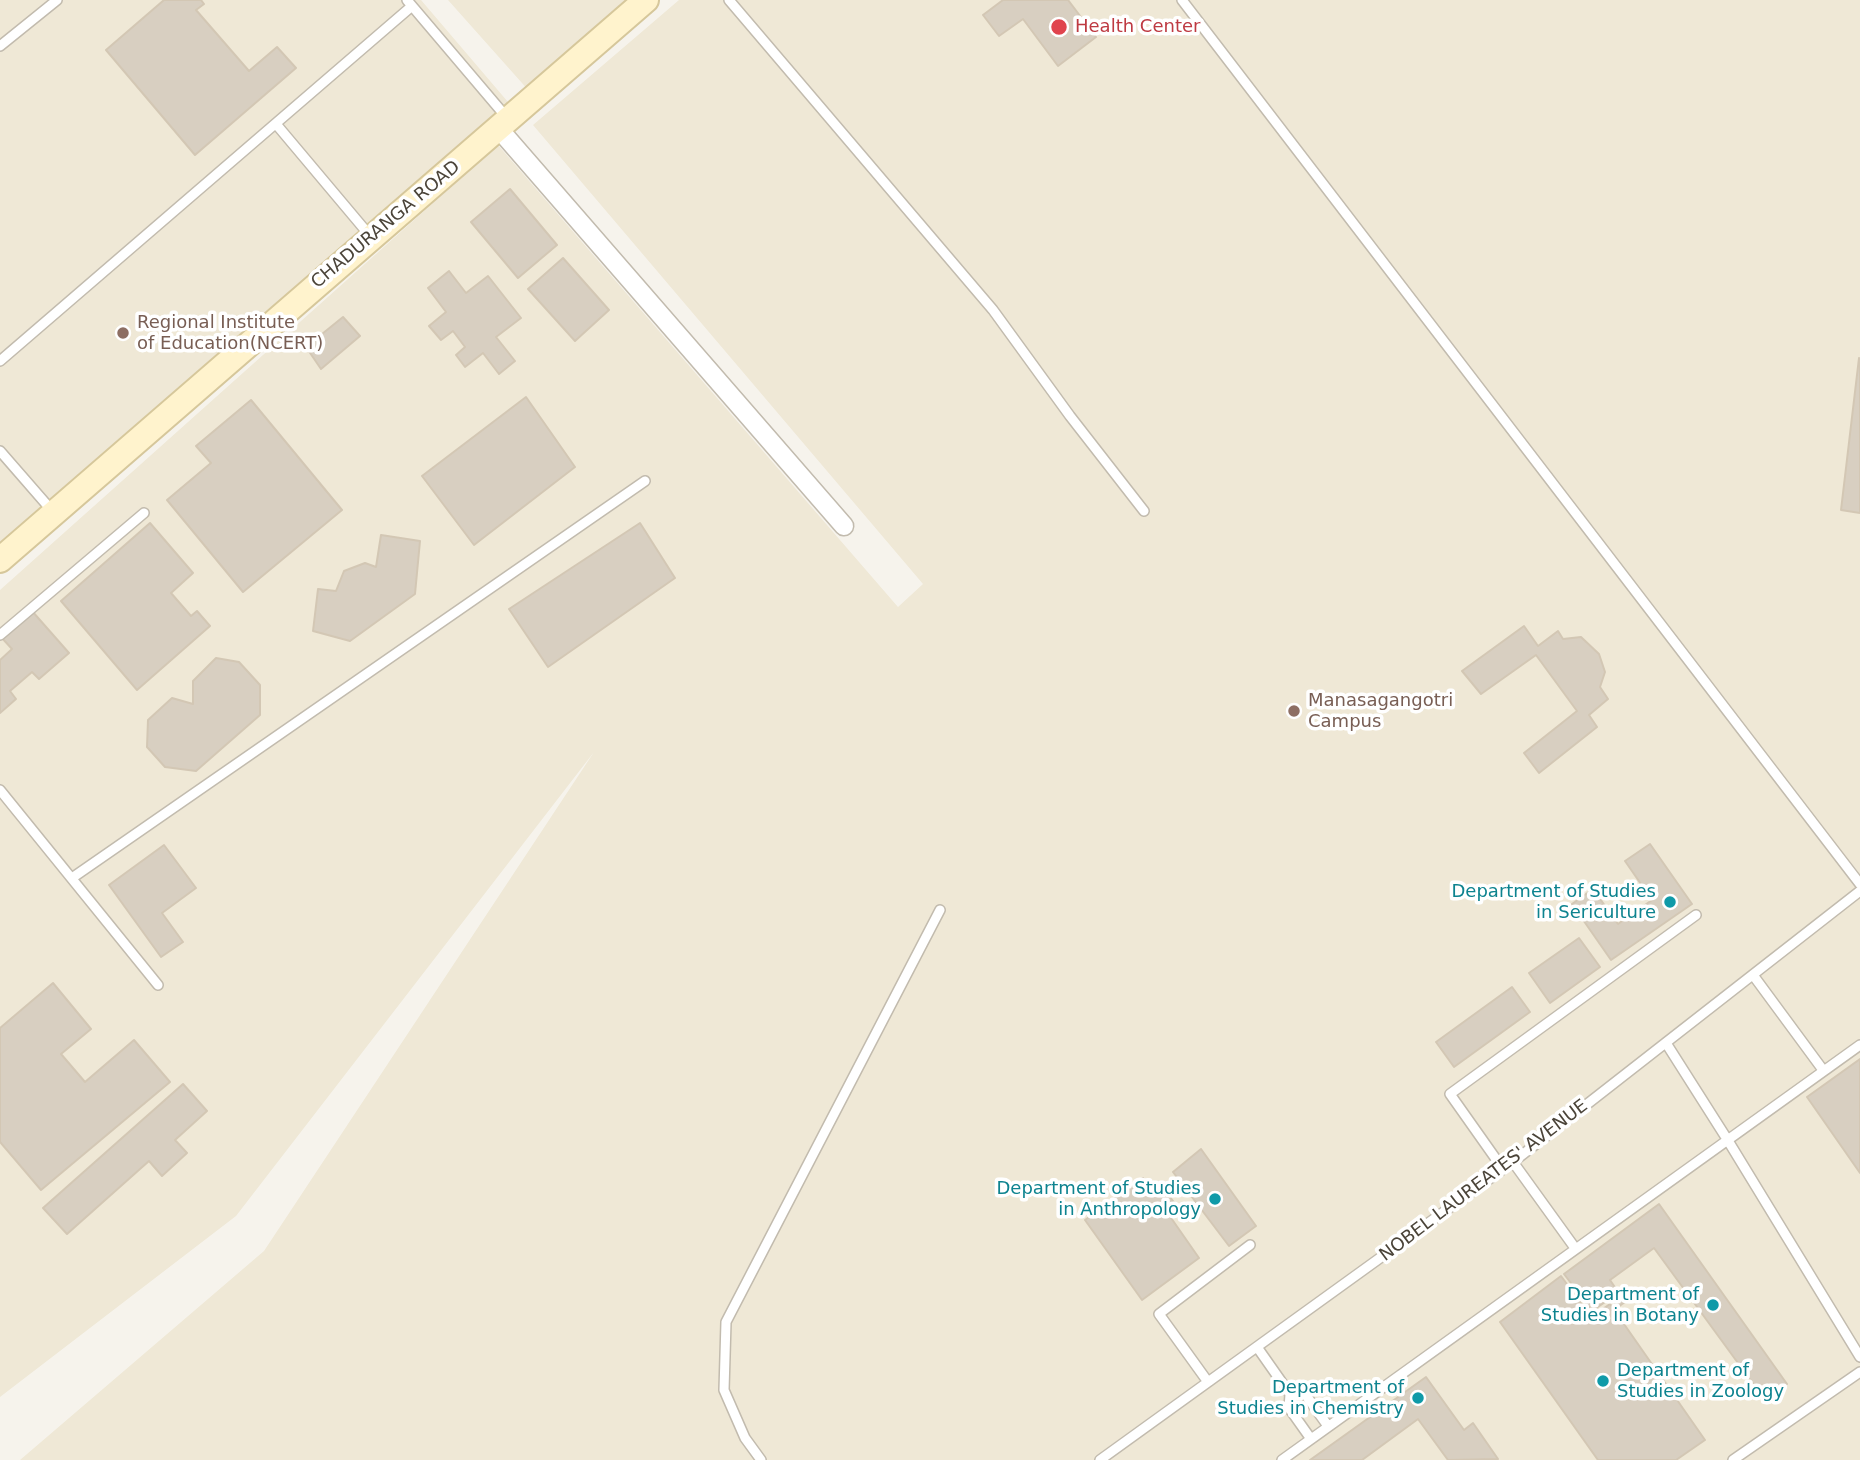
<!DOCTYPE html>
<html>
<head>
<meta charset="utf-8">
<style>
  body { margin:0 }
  canvas { display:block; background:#f6f3ec }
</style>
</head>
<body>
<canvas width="1860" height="1460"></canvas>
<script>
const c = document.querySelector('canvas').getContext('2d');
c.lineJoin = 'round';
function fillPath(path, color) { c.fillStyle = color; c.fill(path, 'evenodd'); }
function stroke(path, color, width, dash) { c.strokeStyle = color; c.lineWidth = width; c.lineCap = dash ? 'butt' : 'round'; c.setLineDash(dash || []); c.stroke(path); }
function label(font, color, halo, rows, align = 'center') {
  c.font = font + ' "DejaVu Sans",sans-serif'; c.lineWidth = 7; c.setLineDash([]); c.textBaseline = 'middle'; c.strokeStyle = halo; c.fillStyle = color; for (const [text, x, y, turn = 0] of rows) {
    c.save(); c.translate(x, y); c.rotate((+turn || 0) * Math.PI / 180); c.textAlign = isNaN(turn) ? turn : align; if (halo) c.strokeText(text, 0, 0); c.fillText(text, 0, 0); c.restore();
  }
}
const education = new Path2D(`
  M0,0H421L508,102L0,551Z
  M448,0H633L530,92Z
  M679,0H1860V1460H20L264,1251L594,752L236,1216L0,1397V590L498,145L898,607L923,584L533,125Z`);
const building = new Path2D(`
  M164,0H201L204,4L196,10L249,71L277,47L296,68L195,155L106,50Z
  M1003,0H1068L1096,37L1058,66L1023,19L999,36L983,15Z
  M510,189L557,245L518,278L471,222Z
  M563,258L609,310L575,341L528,289Z
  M449,271L466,293L488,276L521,318L496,337L515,361L499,374L483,353L465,367L456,355L465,347L453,331L441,340L429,326L446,312L428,288Z
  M343,317L360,336L321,369L306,347Z
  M1859,358L1860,359V513L1841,510Z
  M526,397L575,467L474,545L422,476Z
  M251,400L342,510L243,592L167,500L211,463L196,446Z
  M150,523L193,573L171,593L191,616L197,611L210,626L137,690L61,601Z
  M640,523L675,578L548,667L509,609Z
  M381,535L420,541L415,594L350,641L313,631L318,589L336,591L344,571L365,563L376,567Z
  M32,611L69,653L39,679L32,672L10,691L16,699L0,713V660L12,649L2,638Z
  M1524,626L1538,646L1558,631L1563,639L1581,637L1599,654L1605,672L1600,687L1608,699L1589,715L1597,727L1539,773L1524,753L1577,711L1536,655L1481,694L1462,671Z
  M216,658L239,662L260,685V715L196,771L165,767L147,747L148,720L172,698L193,704V681Z
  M1650,844L1692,904L1611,960L1572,904L1593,889L1618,924L1652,900L1625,861Z
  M164,845L196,888L162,913L183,942L161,957L109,885Z
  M1579,938L1600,967L1550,1003L1529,973Z
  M53,983L91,1029L61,1054L85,1082L134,1040L170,1082L41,1190L0,1142V1028Z
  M1512,987L1530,1012L1454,1067L1436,1042Z
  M1860,1059V1173L1807,1097Z
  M183,1084L207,1111L175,1140L187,1153L162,1176L149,1161L67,1234L43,1208Z
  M1201,1149L1256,1226L1229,1246L1173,1172Z
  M1143,1178L1156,1197L1165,1190L1178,1208L1169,1215L1199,1258L1142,1300L1085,1220Z
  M1659,1204L1787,1384L1765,1400L1654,1248L1610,1280L1625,1302L1618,1307L1611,1298L1592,1311L1564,1274Z
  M1561,1276L1591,1317L1610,1304L1705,1440L1676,1460H1598L1500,1322Z
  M1426,1377L1464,1430L1473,1423L1498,1459L1448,1460L1418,1419L1362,1460H1310Z`);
const lane = new Path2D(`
  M407,0L508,119
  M729,0L993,310L1070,416L1144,511
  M1182,0L1860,884
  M0,46L57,0
  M276,124L371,237
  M0,361L412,6
  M0,451L54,513
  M0,635L144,513
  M0,790L158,985
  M72,878L645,481
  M1753,975L1823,1070
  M1666,1043L1727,1139L1860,1357
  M1513,1162L1575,1248
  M1503,1169L1450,1094L1696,915
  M1257,1347L1290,1394H1305L1328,1426
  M1208,1382L1159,1314L1250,1245
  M1290,1394L1289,1408L1311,1439
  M761,1460L745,1438L724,1390L726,1322L940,910
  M1100,1460L1513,1162L1860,891
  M1282,1460L1860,1045
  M1733,1460L1860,1372`);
const street = new Path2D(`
  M499,129L844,526`);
const secondary = new Path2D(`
  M0,560L646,0`);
const markers = [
  [1059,27,9,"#e0444e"],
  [123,333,7,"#8d6e63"],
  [1294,711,7,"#8d6e63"],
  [1670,902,7,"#0f9aa8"],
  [1215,1199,7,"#0f9aa8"],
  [1713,1305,7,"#0f9aa8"],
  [1603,1381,7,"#0f9aa8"],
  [1418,1398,7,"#0f9aa8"]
];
const healthNames = [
  ["Health Center",1075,27]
];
const streetNames = [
  ["CHADURANGA ROAD",386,225,-40],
  ["NOBEL LAUREATES' AVENUE",1484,1181,-37]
];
const educationNames = [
  ["Regional Institute",137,323],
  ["of Education(NCERT)",137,344],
  ["Manasagangotri",1308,701],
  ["Campus",1308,722]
];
const cultureNames = [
  ["Department of Studies",1656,892],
  ["in Sericulture",1656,913],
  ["Department of Studies",1201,1189],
  ["in Anthropology",1201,1210],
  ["Department of",1699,1295],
  ["Studies in Botany",1699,1316],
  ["Department of",1617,1371,"left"],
  ["Studies in Zoology",1617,1392,"left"],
  ["Department of",1404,1388],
  ["Studies in Chemistry",1404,1409]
];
fillPath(education, '#efe8d6');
fillPath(building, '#d8cfc1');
stroke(building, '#d3c7b4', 2);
stroke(lane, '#c2bbae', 12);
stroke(street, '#c2bbae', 21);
stroke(secondary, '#d6c79b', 28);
stroke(lane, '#fff', 9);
stroke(street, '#fff', 18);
stroke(secondary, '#fff3cd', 24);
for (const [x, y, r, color] of markers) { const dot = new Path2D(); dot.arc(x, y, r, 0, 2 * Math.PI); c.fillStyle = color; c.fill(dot); stroke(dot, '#fff', 2.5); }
label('18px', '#be3a42', '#fff', healthNames, 'left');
label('18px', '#4b4439', '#fff', streetNames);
label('18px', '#785e54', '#fff', educationNames, 'left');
label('18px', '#0d838f', '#fff', cultureNames, 'right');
</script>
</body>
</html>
